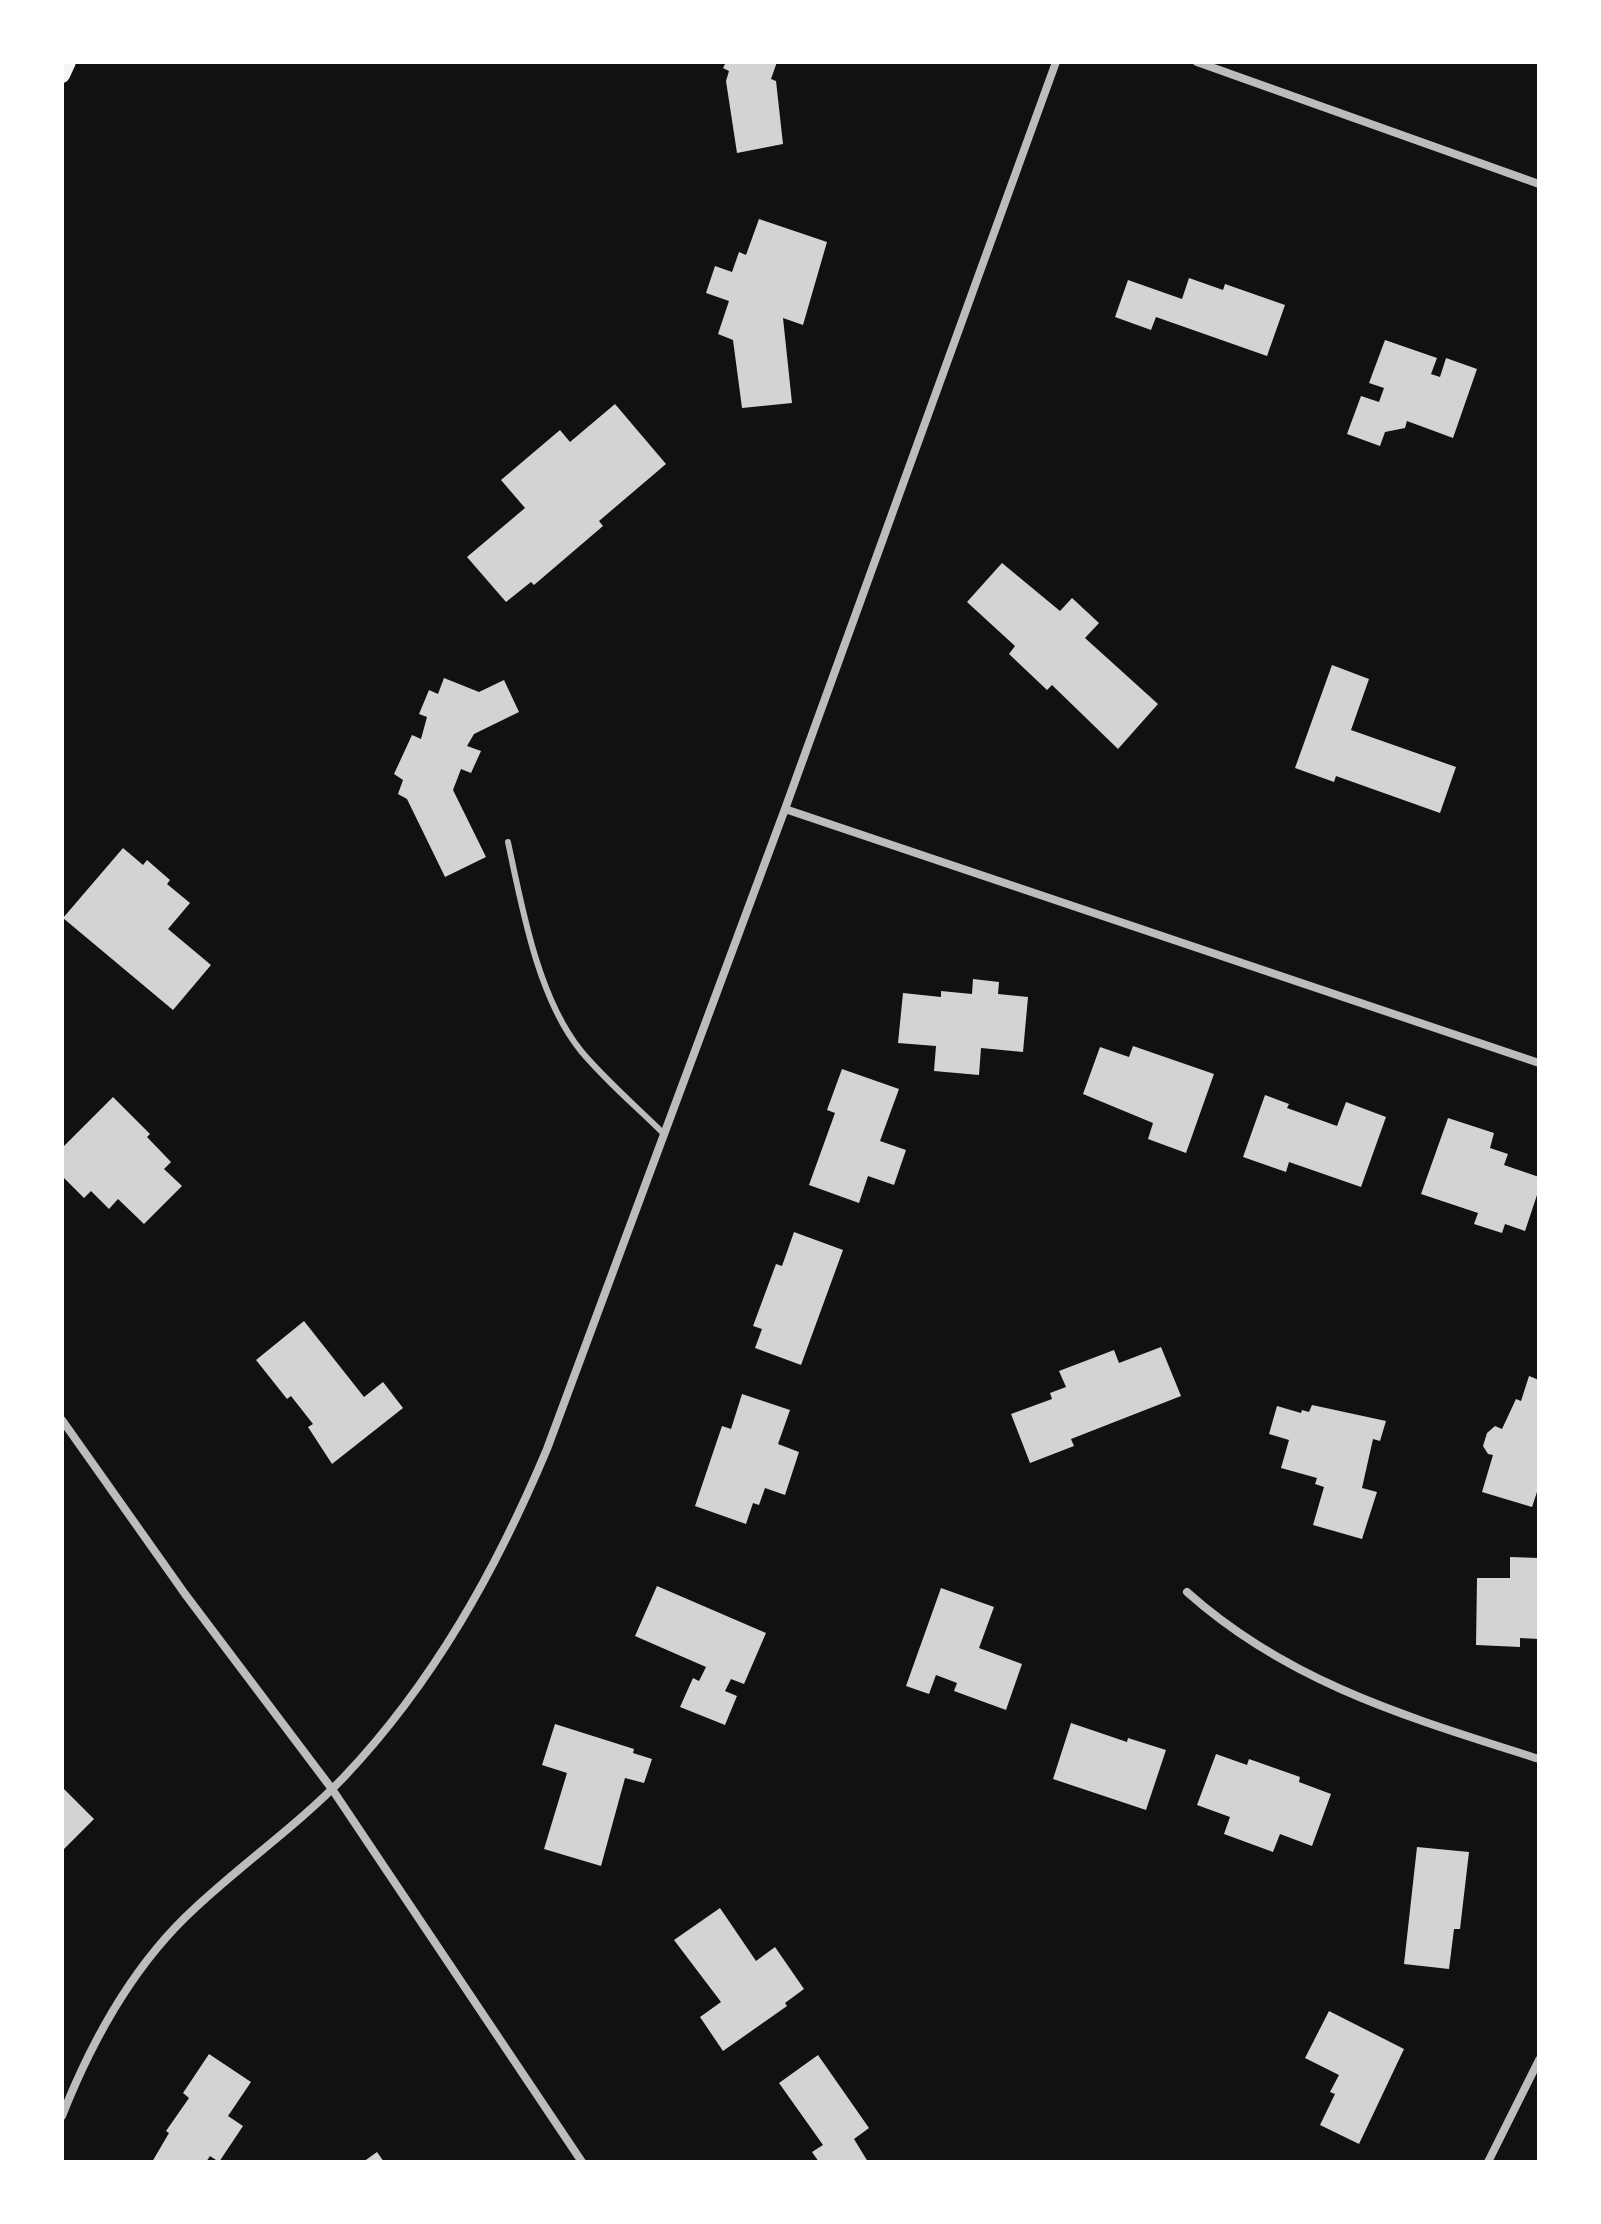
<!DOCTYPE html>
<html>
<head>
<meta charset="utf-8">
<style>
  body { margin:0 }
  #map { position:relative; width:1601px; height:2224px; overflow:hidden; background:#111; font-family:Karla,sans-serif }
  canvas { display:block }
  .frame { position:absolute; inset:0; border:64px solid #fff; pointer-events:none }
</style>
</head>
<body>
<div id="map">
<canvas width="1601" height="2224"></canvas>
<div class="frame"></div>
</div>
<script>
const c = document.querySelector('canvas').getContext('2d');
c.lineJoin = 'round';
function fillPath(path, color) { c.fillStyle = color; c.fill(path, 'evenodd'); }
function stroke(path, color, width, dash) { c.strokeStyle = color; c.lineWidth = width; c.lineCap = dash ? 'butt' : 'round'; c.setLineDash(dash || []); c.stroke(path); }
const building = new Path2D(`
  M726,62H777L771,79L776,81L783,144L737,153L726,81L729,71L723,68Z
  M759,219L827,242L803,325L783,318L792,403L742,408L733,340L718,334L729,301L706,293L715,266L732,272L739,252L746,255Z
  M1189,278L1223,290L1225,284L1285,305L1267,356L1156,317L1151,330L1115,317L1128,280L1182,299Z
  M1385,340L1437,358L1431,374L1440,377L1446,358L1477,369L1453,438L1407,421L1405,428L1385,432L1380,446L1347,434L1361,396L1379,402L1384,388L1369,383Z
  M615,404L666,464L599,521L603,526L534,585L531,582L506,602L467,557L525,508L501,480L560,430L570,442Z
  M1002,563L1060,611L1072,598L1099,623L1085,638L1158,704L1118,749L1052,685L1047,690L1009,654L1015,646L967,602Z
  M1332,665L1369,679L1351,730L1456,767L1440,813L1336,776L1334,782L1295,768Z
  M444,678L479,692L504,680L519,712L474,734L467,746L481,751L471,773L461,769L453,790L486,857L445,877L407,799L398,794L403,780L394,774L412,735L421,739L427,717L419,714L429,690L438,694Z
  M123,848L143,865L147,860L170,880L167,884L190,903L168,929L211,965L173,1010L63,918Z
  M973,979L999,982L998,994L1028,997L1023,1052L981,1048L979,1075L934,1071L936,1046L898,1043L903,993L941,997V991L972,994Z
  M1133,1046L1214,1074L1186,1153L1148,1139L1153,1123L1083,1094L1100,1047L1129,1057Z
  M842,1069L899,1089L880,1141L906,1150L894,1185L868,1176L859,1203L809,1185L835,1113L827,1110Z
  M1265,1095L1289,1104L1287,1108L1337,1126L1346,1102L1386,1117L1361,1187L1289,1162L1286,1172L1243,1157Z
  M113,1097L150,1134L147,1137L171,1162L164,1169L182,1186L144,1224L118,1199L109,1209L91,1191L84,1198L62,1176V1148Z
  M1448,1118L1494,1133L1490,1148L1508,1154L1504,1165L1539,1177V1189L1525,1231L1505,1224L1502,1233L1474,1224L1478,1213L1421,1194Z
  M794,1232L843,1250L801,1365L755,1348L762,1329L753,1326L776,1264L782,1266Z
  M304,1321L364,1397L383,1382L403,1408L332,1464L308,1427L313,1424L291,1396L287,1399L256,1360Z
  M1161,1347L1181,1396L1071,1439L1074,1446L1030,1463L1011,1414L1052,1399L1050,1393L1066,1387L1059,1371L1114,1350L1119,1363Z
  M1529,1376L1539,1380V1486L1532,1507L1482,1492L1493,1455L1488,1454L1483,1446L1487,1433L1495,1426L1502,1429L1516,1399L1521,1401Z
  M742,1394L790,1410L778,1444L799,1452L785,1495L765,1488L759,1505L753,1503L746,1524L695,1506L722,1426L731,1429Z
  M1312,1405L1386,1421L1380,1441L1373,1439L1362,1488L1377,1492L1362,1539L1313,1525L1324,1487L1315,1484L1317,1478L1281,1468L1289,1440L1269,1434L1277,1406L1301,1413L1302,1410L1309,1412Z
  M1510,1557L1539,1558V1639L1520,1638V1647L1476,1645L1477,1578H1510Z
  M657,1586L766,1633L744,1684L731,1679L725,1691L737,1696L725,1725L680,1707L693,1678L699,1681L706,1667L635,1636Z
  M941,1588L994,1607L979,1648L1022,1664L1006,1710L954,1691L957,1683L936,1675L929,1694L906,1686Z
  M1071,1723L1127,1742L1128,1738L1166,1750L1146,1810L1053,1779Z
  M555,1724L634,1749L633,1753L652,1759L644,1783L625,1778L601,1866L544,1849L567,1773L542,1765Z
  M1216,1754L1247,1765L1249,1759L1300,1777L1299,1782L1331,1794L1312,1846L1280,1834L1273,1852L1224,1834L1230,1817L1197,1805Z
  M62,1787L94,1819L62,1851Z
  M1417,1847L1469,1852L1460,1929H1454L1449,1969L1404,1964Z
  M720,1908L756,1961L775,1947L804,1989L785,2003L787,2006L723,2051L700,2017L721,2002L674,1940Z
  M1329,2011L1404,2049L1359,2144L1320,2125L1335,2094L1330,2092L1339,2075L1305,2058Z
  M209,2054L251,2082L228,2116L243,2126L219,2162L210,2156L206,2162H152L169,2133L166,2131L189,2098L183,2093Z
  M818,2055L869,2128L854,2139L868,2162H819L812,2152L823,2145L779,2083Z
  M377,2152L384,2162H363Z`);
const service = new Path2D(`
  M508,842C522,908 538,998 581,1051C606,1081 637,1107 664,1134`);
const minor = new Path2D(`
  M1197,62L1539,184
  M785,809L1539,1063
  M62,1420L185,1594L332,1789L582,2162
  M1187,1592C1290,1684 1411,1718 1539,1759
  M62,2116C92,2040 133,1965 194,1909C243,1863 298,1825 344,1777C434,1682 497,1568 547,1449L785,809L1056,62
  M1488,2162L1539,2060`);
const secondary = new Path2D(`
  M62,75L68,62`);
fillPath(building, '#d3d3d3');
stroke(service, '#bcbcbc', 6);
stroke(minor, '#bcbcbc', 8);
stroke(secondary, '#f5f5f5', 16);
</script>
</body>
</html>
